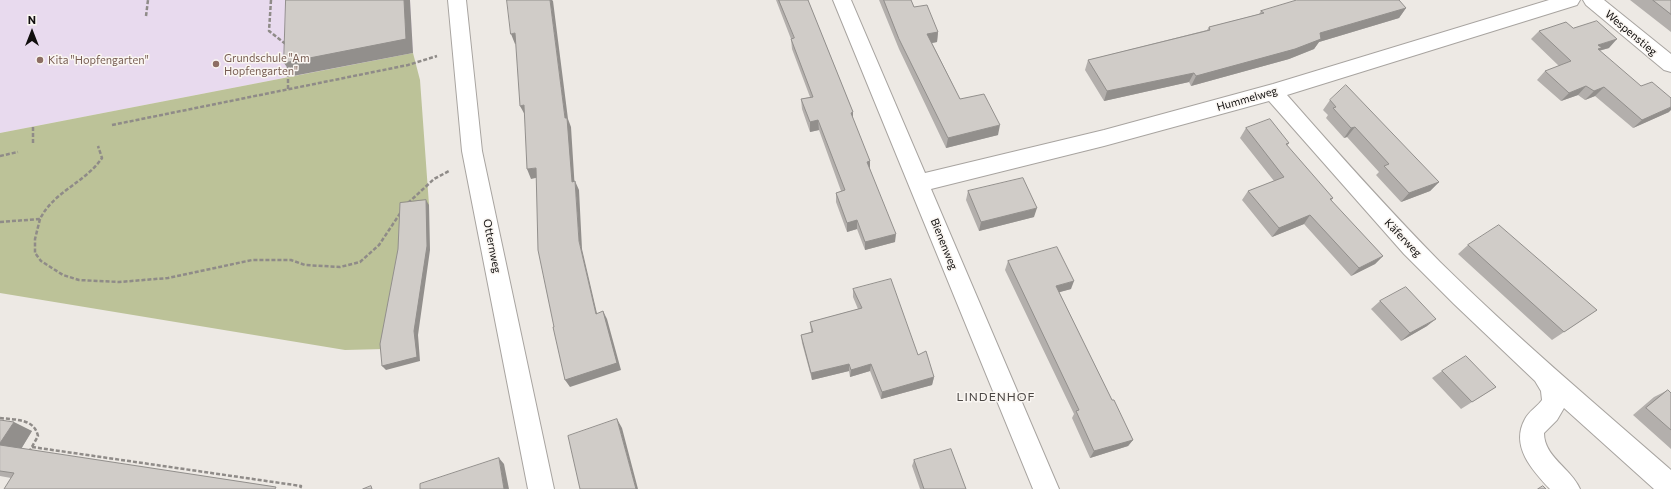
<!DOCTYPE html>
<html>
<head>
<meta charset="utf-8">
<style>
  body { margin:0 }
  #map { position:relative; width:1671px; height:489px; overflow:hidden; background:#ede9e4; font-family:Commissioner,sans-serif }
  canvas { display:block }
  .north { position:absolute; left:12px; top:12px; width:40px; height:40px; -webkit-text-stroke:3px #faf6f2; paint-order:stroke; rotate:0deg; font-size:11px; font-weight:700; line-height:16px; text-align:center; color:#110f0e }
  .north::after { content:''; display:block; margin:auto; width:14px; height:18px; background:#110f0e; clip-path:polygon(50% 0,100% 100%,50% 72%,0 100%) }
</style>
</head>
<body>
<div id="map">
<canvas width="1671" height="489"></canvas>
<div class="north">N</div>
</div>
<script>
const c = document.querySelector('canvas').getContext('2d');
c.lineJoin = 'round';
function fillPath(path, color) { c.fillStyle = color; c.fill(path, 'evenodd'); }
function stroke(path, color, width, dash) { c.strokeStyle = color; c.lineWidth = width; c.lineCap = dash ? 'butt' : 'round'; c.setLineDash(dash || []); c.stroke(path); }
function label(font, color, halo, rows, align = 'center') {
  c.font = font + ' Commissioner,sans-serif'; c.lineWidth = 3; c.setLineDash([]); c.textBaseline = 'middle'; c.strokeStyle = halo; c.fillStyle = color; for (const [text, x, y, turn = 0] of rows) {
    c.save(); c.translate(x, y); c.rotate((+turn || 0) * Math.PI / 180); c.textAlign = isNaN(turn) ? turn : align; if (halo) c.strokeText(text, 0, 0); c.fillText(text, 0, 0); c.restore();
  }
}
const education = new Path2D(`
  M0,0H410L413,53L0,133Z`);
const green = new Path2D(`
  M413,53L420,80L429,205L403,208L402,253L384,349L345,350L0,293V133Z`);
const path = new Path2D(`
  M271,0L269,31L287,45
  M146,16L148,0
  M288,67V90
  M112,125L408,65L437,56
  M33,127V143
  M0,156L18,152
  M408,203L434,179L449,171
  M40,219L35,239V253L41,261L63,275L79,280L119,282L168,278L252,260H291L305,265L340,267L360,262L379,245L401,212
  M0,222L40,219C54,191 85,183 102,158L98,146
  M0,418C15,420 34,418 38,436L29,452
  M32,447L301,486L300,489`);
const minor = new Path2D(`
  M448,0H466L482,151L554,489H528L462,151Z
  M833,0H851L925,173L1104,130L1273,84L1549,0H1580L1577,5L1287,95C1337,152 1387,208 1440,262C1514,335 1593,402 1671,470V489H1654L1564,408L1557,420L1544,433C1544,457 1571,468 1580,489H1550C1532,470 1510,446 1525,419C1529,411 1537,407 1542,400L1541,391L1535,381L1454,304L1404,254L1269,101L1104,146L931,189L1059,489H1033Z
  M1583,0H1604L1671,54V72L1664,70L1586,5Z`);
const wall = new Path2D(`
  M776,0H808L853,112V119L870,161V169L895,242L865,250L857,229L847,232L836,202V193L841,191L819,130L810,132L802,109L801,99L810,97L792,49L791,39Z
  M879,0H911L914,7L938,32L937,42L932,43L960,99L998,135L946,148L899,49Z
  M1630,0H1671V32Z
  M1406,8L1399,18L1319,42L1314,49L1289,59L1191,86L1189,82L1104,101L1085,70L1088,60L1207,30L1209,27L1259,14L1261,11Z
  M1573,28L1609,48L1599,51L1669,112L1633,128L1595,96L1585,100L1578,95L1561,101L1537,80L1545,71L1559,66L1531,39L1539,31Z
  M1330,100L1439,182L1430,191L1401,202L1376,175L1379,172L1347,137L1344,138L1326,118L1328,115L1323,110Z
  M1246,128L1289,143L1287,146L1333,198L1331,201L1383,256L1375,264L1351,276L1304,224L1272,237L1242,200L1248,191L1274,181L1240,138Z
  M968,191L1034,217L979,231L966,200Z
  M1468,245L1597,310L1552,340L1458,254Z
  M1008,261L1071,289L1059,292L1112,400L1133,440L1128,446L1090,458L1072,418L1074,414L1005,270Z
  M853,289L918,355L934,377L932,385L881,399L870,371L850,377L849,371L812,380L802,343L801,335L811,332L810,322L858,309L853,297Z
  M1380,301L1427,326L1401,341L1371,309Z
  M1442,371L1496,387L1461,409L1432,378Z
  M1668,390L1671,393V449L1633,415L1654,397Z
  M0,420L32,431L21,449L276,487L11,478L0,476Z
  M914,460L966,489H920L912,466Z`);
const shadedWall = new Path2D(`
  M404,0H410L413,53L293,76L284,63Z
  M550,0H552L553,1L568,119L571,127L575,191L572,182L565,118Z
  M1406,8L1399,18L1319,42L1314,49L1289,59L1191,86L1196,76L1320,33Z
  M938,32L937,42L926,44L927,34Z
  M515,33L519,43L515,44L511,34Z
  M1617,39L1609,48L1590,53L1598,45Z
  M1194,73L1189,82L1104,101L1107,91Z
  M1586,86L1578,95L1561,101L1569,93Z
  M1604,87L1595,96L1585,100L1594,91Z
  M524,105L525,115L520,106Z
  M1671,107V110L1669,112L1633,128L1642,120Z
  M853,112V122L851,113Z
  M818,120L819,130L810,132V122Z
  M1000,125L998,135L946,148L948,138Z
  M1355,127L1347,137L1344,138L1351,128Z
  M870,161V170L867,162Z
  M536,168L540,177L531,179L527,169Z
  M575,181L579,190L582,249L599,322L596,314L579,241Z
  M1439,182L1430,191L1401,202L1409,193Z
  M426,200L429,205L430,250L418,335L420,361L386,370L382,366Z
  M1037,208L1034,217L979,231L981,222Z
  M1310,215L1304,224L1272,237L1279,228Z
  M857,220V229L847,232V223Z
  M896,234L895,242L865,250V242Z
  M1383,256L1375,264L1351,276L1359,268Z
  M1074,281L1071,289L1053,294L1056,286Z
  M603,311L607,319L621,370L570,387L565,380Z
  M1436,319L1427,326L1401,341L1410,333Z
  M849,364V371L812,380L811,373Z
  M871,364L870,371L850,377L851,370Z
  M934,377L932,385L881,399L882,392Z
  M617,419L622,428L638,489H636Z
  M14,422L32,431L18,454L0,446V443Z
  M1133,440L1128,446L1090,458L1094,451Z
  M499,458L504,464L509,489H504Z`);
const building = new Path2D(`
  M286,0H404L406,39L284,63Z
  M507,0H550L565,118H567L572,182L575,181L579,241L596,314L603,311L617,363L565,380L553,327H554L538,250L536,168L527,169L524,105L520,106L515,33L511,34Z
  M779,0H808L853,112L851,113L870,161L867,162L896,234L865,242L857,220L847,223L836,193L845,190L818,120L810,122L801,99L813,97L791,39L794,38Z
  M884,0H911L914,7L927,5L938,32L927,34L960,99L984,94L1000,125L948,138L899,39Z
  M1297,0H1399L1406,8L1320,33L1321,39L1295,49L1196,76L1194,73L1107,91L1088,60L1210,30L1209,27L1264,13L1261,11Z
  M1653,0H1671V14Z
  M1597,21L1617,39L1598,45L1602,48L1598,49L1641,86L1652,82L1671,98V107L1642,120L1604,87L1594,91L1586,86L1569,93L1545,71L1571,61L1539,31L1566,22L1573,28Z
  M1346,85L1439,182L1409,193L1384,166L1389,164L1355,127L1351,128L1333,108L1336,107L1330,100Z
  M1270,119L1289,143L1286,144L1333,198L1330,199L1383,256L1359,268L1310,215L1279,228L1248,191L1284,177L1246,128Z
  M1023,178L1037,208L981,222L968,191Z
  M426,200L427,246L414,331L417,357L382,366L380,344L398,249L400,203Z
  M1499,225L1597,310L1564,332L1468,245Z
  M1057,247L1074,281L1056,286L1112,400H1114L1133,440L1094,451L1076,411L1079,410L1008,261Z
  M891,279L918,355L926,351L934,377L882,392L871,364L851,370L849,364L811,373L801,335L813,332L810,322L862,308L853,289Z
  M1406,287L1436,319L1410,333L1380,301Z
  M1466,356L1496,387L1472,402L1442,371Z
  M1668,390L1671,393V430L1646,408Z
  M617,419L636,489H580L568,436Z
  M0,420L14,422L0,443Z
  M0,445L276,487L275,489H4L14,473L0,471Z
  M951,449L966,489H924L914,460Z
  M499,458L504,489H420V484Z
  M371,486L372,489H363Z
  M1543,486L1546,489H1538Z`);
const markers = [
  [40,60,4,"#8d6e63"],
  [216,64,4,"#8d6e63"]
];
const streetNames = [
  ["Wespenstieg",1631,33,40],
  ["Hummelweg",1247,99,-16],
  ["Käferweg",1403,238,46],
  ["Bienenweg",944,244,68],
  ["Otternweg",492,246,79]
];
const educationNames = [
  ["Grundschule \"Am",224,58],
  ["Hopfengarten\"",224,71],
  ["Kita \"Hopfengarten\"",48,60]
];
const neighbourhoodNames = [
  ["LINDENHOF",996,397]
];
fillPath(education, '#e8daee');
fillPath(green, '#bcc298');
stroke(minor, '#a8a4a0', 2);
stroke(path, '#8f8b88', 2.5, [4, 2]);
fillPath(minor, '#fff');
fillPath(wall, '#b3afac');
fillPath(shadedWall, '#928f8c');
fillPath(building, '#d0ccc8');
stroke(building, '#928f8c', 1);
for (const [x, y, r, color] of markers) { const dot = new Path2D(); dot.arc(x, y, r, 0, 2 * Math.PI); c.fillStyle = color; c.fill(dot); stroke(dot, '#faf6f2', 1.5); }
label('11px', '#110f0e', '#faf6f2', streetNames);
label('11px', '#785e54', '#faf6f2', educationNames, 'left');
c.letterSpacing = '1px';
label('12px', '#4b4744', '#faf6f2', neighbourhoodNames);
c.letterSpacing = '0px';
</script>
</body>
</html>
